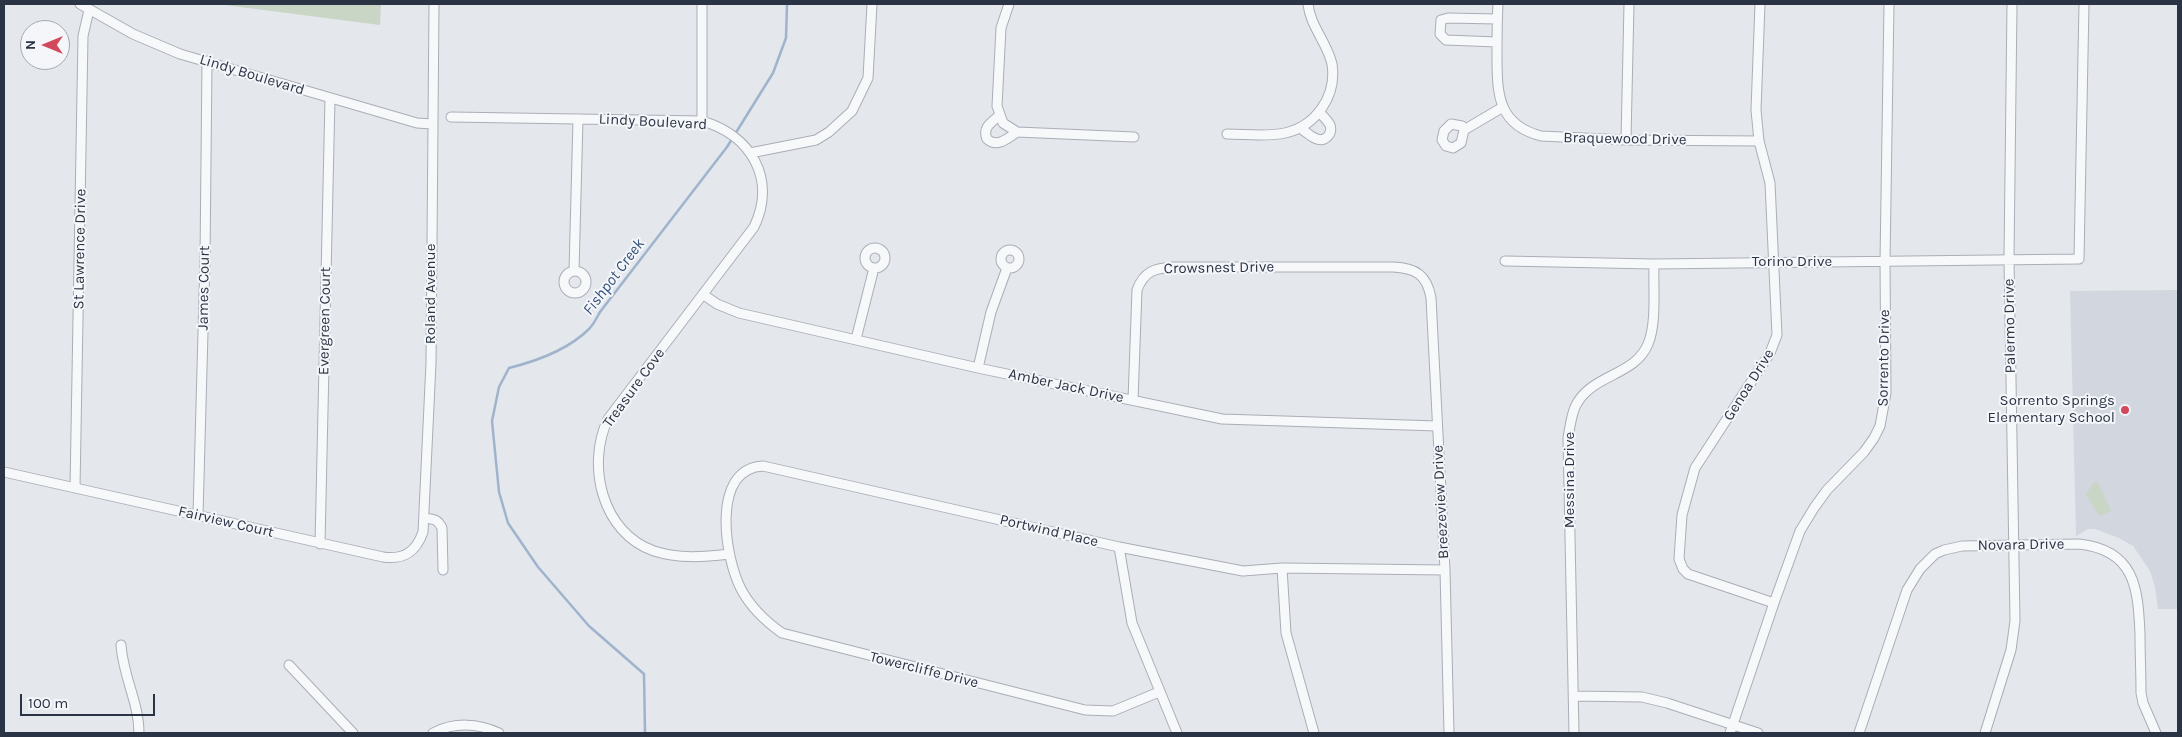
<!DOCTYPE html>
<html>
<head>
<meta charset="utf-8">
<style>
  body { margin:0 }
  #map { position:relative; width:2182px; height:737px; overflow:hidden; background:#e4e7ec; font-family:Karla,sans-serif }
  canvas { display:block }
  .frame { position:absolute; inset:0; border:5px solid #2b3445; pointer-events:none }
  .north { position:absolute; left:20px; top:20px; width:50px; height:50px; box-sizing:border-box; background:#f4f6f9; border:1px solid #a4a8b1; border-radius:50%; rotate:270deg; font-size:14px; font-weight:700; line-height:20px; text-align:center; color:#2b3445 }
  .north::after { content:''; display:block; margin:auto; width:18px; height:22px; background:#d1495b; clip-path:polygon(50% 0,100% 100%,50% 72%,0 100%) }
  .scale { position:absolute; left:20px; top:694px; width:135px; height:22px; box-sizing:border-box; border:2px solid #2b3445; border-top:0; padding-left:6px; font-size:15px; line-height:18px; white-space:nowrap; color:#2b3445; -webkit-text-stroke:4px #f4f6f9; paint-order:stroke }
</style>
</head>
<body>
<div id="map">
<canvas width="2182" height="737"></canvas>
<div class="frame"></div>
<div class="north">N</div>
<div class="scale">100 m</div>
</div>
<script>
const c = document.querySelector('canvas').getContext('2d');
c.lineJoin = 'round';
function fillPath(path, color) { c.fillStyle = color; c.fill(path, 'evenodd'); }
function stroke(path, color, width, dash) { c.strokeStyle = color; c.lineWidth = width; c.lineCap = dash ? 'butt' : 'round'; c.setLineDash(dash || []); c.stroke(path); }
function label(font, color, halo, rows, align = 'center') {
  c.font = font + ' Karla,sans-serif'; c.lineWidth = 4; c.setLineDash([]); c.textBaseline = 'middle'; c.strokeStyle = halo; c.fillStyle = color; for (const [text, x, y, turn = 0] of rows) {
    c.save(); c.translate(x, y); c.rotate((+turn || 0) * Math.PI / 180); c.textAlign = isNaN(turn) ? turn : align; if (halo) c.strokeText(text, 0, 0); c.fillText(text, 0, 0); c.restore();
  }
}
const built = new Path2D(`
  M2178,290V609H2158L2155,587L2150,571L2133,546L2119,538L2095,529H2088L2076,536L2070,291Z`);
const green = new Path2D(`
  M217,4H381L380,25Z
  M2094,482L2098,483L2111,511L2099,516L2086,494Z`);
const stream = new Path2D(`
  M645,733L644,674L589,626L538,567L508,523L499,492L492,421L499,387L509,368C537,361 568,350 589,329C594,324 597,317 600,312L727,147L773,73L786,38L787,4`);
const minor = new Path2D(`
  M80,4L133,34L180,54L417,123L432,124
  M702,4V121
  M1009,4L1001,28L997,106L1003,123L1017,132L1134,137
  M1498,4C1497,22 1497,40 1497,58C1497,96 1499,125 1541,136L1626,140L1759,141
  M1760,4L1756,110L1759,141L1770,183L1777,335L1770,353L1695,468L1682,515L1679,559L1683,569L1688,574L1774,603
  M1497,42L1446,40L1440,34L1441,20L1448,18L1497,19
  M1000,115C992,122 982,127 987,139C997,148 1007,139 1017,132
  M451,117L702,121C751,135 777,179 754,227L608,419C586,465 602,533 654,551C679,559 704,557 729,554
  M1451,124L1462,126L1464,130L1461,143L1453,148L1446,146L1442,140L1444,131Z
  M1300,128C1305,131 1311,137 1317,139C1325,142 1333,134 1330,125C1328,121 1323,116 1320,113
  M1464,130L1503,107
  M1227,134C1245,134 1267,137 1285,133C1316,126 1337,96 1332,64C1327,42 1310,26 1308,4
  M1626,140L1629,4
  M750,153L816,140L829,132L852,111L868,78L872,4
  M865 258a10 10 0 1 1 20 0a10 10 0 1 1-20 0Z
  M1001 259a9 9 0 1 1 18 0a9 9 0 1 1-18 0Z
  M1505,261L1654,264L2079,259L2084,4
  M574,271L578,119
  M564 282a11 11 0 1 1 22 0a11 11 0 1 1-22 0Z
  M704,295L717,304L739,313L978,368L1222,419L1437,426
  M856,339L874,268
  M978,368L991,312L1007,268
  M1133,400L1137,290C1144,271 1155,268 1174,267H1393C1416,268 1427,275 1431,298L1445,570L1449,733
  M4,472L383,557C404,560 416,552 423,532L431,363L434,4
  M75,488L83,36L89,10
  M198,515L205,259L207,61
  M424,518C433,519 438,519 442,528L443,570
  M320,544L330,98
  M1119,547L1132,623L1177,733
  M1282,568L1286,633L1314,733
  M121,645C123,676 139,703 139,733
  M289,665L353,733
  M1159,692L1113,711L1085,710L782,633C765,621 751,608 741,589C725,558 710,469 763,466L1119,547L1243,571L1282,568L1445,570
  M1574,696L1642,697L1667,703L1758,733
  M433,733C454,722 478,723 499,733
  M1574,733L1568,438C1570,427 1571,415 1576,405C1592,374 1635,376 1648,344C1657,323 1653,287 1654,264
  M1730,733L1774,603L1800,531L1814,508L1827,490L1864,452L1874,438L1880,426L1886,393L1885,262L1889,4
  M1859,733L1907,590L1920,569L1935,554L1944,550L1962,546L2079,544C2135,550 2138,588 2140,634C2140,654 2141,673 2141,693L2143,703L2156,733
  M1985,733L2011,650L2015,621L2009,259L2012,4`);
const markers = [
  [2125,410,5,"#d1495b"]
];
const streetNames = [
  ["Lindy Boulevard",252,75,17],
  ["Lindy Boulevard",653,122,3],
  ["Braquewood Drive",1625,139,1],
  ["St Lawrence Drive",80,249,-89],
  ["Torino Drive",1792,262],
  ["Crowsnest Drive",1219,268,-1],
  ["James Court",204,288,-89],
  ["Roland Avenue",431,294,-90],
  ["Evergreen Court",325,321,-89],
  ["Palermo Drive",2010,326,-91],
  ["Sorrento Drive",1884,358,-89],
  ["Genoa Drive",1749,385,-58],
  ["Amber Jack Drive",1066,386,12],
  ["Treasure Cove",634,388,-54],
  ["Messina Drive",1570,480,-90],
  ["Breezeview Drive",1441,502,-93],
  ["Fairview Court",226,522,13],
  ["Portwind Place",1049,531,13],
  ["Novara Drive",2021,545,-1],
  ["Towercliffe Drive",924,670,14]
];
const poiNames = [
  ["Sorrento Springs",2115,401],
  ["Elementary School",2115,418]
];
const waterNames = [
  ["Fishpot Creek",614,277,-53]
];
fillPath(built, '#d2d6de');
fillPath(green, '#c9d6c5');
stroke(stream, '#9fb4cc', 2.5);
stroke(minor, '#a9aeb7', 11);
stroke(minor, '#f7f8fa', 9);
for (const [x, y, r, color] of markers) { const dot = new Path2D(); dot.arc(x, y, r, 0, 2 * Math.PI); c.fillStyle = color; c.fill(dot); stroke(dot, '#f4f6f9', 2); }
label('15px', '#2b3445', '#f4f6f9', streetNames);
label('15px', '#2b3445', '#f4f6f9', poiNames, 'right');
label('italic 16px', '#34527a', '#f4f6f9', waterNames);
</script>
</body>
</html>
